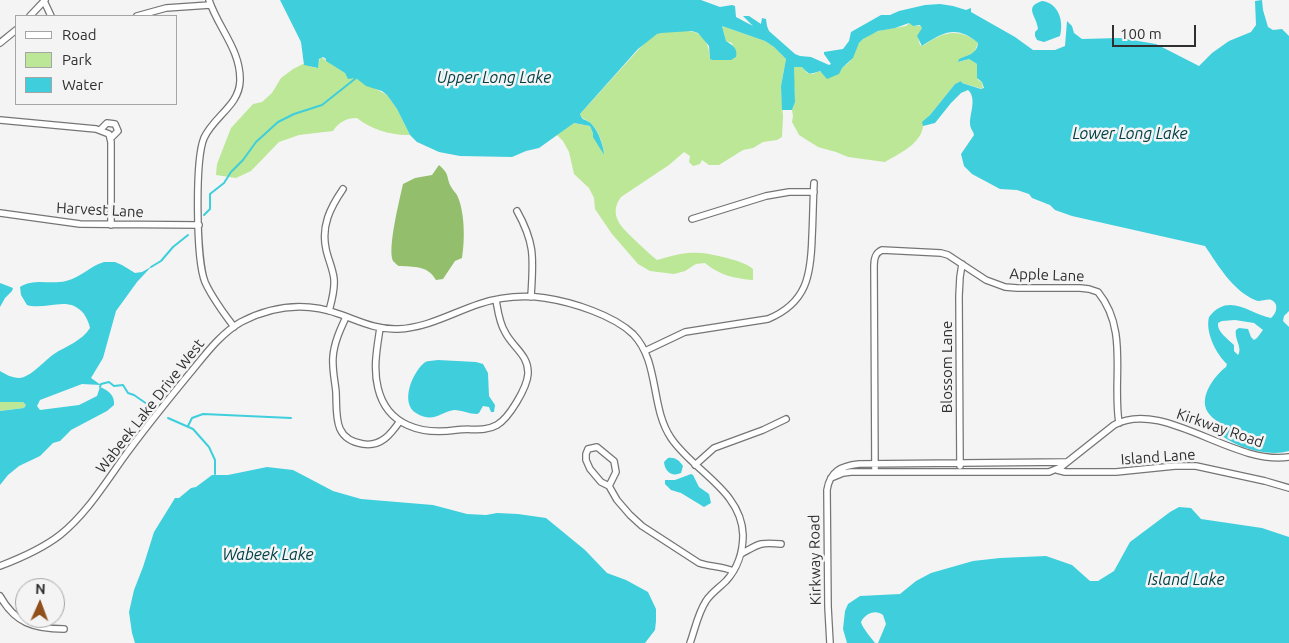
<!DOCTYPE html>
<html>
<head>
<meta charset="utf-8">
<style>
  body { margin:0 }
  #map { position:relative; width:1289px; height:643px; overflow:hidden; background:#f4f4f5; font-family:Ubuntu,sans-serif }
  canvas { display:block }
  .legend { position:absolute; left:15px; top:15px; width:162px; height:90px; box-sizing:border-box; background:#f4f4f5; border:1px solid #a5a5a6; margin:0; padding:6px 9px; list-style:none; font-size:15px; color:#2f2f2f }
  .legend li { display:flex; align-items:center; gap:10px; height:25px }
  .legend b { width:25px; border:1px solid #a5a5a6 }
  .north { position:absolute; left:15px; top:578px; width:50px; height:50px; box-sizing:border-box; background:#f4f4f5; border:1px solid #a5a5a6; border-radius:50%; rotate:2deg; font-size:14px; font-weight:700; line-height:20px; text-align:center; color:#2f2f2f }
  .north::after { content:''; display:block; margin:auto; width:18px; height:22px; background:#90501a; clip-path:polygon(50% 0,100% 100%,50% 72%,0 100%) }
  .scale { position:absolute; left:1112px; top:25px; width:84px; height:22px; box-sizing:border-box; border:2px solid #2f2f2f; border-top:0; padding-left:6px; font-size:15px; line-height:18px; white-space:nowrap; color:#2f2f2f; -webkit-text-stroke:4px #f4f4f5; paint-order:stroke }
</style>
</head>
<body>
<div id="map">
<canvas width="1289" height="643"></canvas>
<ul class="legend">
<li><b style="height:6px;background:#fff"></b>Road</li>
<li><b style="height:14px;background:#bce796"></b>Park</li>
<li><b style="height:14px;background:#3fcedb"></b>Water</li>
</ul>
<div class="north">N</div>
<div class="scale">100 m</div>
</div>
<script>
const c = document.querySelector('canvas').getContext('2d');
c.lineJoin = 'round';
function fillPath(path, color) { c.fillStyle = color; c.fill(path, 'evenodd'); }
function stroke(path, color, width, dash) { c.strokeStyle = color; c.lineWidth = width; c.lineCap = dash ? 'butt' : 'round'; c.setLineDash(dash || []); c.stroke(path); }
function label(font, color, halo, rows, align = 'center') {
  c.font = font + ' Ubuntu,sans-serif'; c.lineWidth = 5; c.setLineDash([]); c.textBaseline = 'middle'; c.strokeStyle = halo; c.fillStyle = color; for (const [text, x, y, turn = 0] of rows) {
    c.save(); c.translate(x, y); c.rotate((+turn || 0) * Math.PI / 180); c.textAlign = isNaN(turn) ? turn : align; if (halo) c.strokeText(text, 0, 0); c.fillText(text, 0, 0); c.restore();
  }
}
const green = new Path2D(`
  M909,23L913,26H921L922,28L918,38L920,45L923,46C942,32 959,27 978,43L974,53L959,59V62L969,59L977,64L978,80L982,82L983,89L962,83L961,81L955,84L930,115L923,122C925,142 900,153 885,162L848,157L836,152L818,147L799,135L792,122L793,116L792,110C799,97 791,80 794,66L802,67L807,73L813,74L819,71L824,74C835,70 847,68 853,57C856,51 857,44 862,40C874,29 891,29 906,26Z
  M722,26L765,41L774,47L786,59L781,86L783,117L782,137L777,140L763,142L753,148L743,150L719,165H709L702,160L700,164L693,166L689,162L690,156L684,152L669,165L621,197C606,217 626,231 639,244C645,249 650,255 657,260C683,252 696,250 723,257C734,260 744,262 753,269V280C736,279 719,275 705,263L696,264L685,271L674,274L650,271L638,264L612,234L595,209L594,198L589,188L574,174L569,152L563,141L557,135L573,123L590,126C595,135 598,146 604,155C604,145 598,128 589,122C585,119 582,119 580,114C597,96 613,77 630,59C638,51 647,38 659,33C667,30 678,31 686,31C704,31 709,44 710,59L712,60L735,58L732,43L726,41Z
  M321,57L345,73L348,78H356L387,95L397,109L410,135C393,136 370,129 357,118C346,118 339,122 333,131L299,135L279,142L251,171L236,178L216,175L217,164L231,128L253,104L262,102L272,93L281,78L293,69L303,64L316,68L318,67L319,61Z
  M0,402H23L26,405L24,408L0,411Z`);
const forest = new Path2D(`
  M439,165C449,174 446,174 450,185C452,189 455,192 457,195C465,212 465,240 462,258L455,261L443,279L436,280C428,265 413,267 399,266C398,266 393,261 393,261C387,249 400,198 403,184L415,178L432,175Z`);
const water = new Path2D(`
  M280,0H701L720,7L732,5L735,6L736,17L753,26L743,16H749L761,24L762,18L766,19L767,26L769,31L795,54L800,56L811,57L829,65L831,64L824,54V52L843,49L849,41L851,32L881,15H890L899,11L925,5L940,4L953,6L966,10L971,8V12L1015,37L1033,50H1055L1065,46L1067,21L1072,26L1074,33L1082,39L1120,38L1156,44L1199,66L1212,53L1229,41L1251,32L1256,25L1255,1L1262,0L1263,10L1268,27L1273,30L1282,29L1289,36V311L1284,316L1283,321L1289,327V451C1269,457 1236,448 1220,434L1222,425C1218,421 1213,419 1210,415C1196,400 1214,376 1226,367L1227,364C1216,354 1205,332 1209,317C1229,291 1251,315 1271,318C1276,314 1279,305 1273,301C1268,297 1261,303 1255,300C1232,290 1218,265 1205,246L1072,216L1055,210L1050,205L1032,198L1029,194L1017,190L1000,189L972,174L964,166L961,154L974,135C973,130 970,129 970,123C970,113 977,98 968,90L961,93L951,103L935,123L923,126L922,122L930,115L955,84L961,81L962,83L981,89L984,88L982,82L977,78V64L969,59L958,62L959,59C968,55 977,54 978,43C956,24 942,33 922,46L917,36L922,28L920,25L913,26L909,23L895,28L878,31L863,39L859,43L853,58L842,68L839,74L827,79L820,71C810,74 810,76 802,67H794L795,102L792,110H782L781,86L786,59L774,47L765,41L722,26L726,41C732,45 738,48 736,57L731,60H712L710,59L709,46L698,33L692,31L661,33L657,34L638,49L580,114C582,120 584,119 589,122C597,127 604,146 604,155L593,137V133L590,126L574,123L539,148L526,151L512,157L460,156L439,152L417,142L410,135L397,109L387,95L382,91L366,86L356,78L348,79L345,73L326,61V59L323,57L319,59L318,68L304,65L301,42ZM1235,320L1254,323L1263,330L1257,338L1254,340L1251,337L1248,329L1239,328L1236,330C1234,339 1243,348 1238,355L1234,351V345C1227,338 1217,332 1218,323L1222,321Z
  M1042,1C1059,3 1064,22 1060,36L1044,42L1037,40L1035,36V32L1038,29C1037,16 1023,7 1042,1Z
  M104,262H115L122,265L135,273L142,272L151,267L137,282L116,311L103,358L91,378L101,385L82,384L40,400L37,406L40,410L79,405L97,396L100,387C108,390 115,395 114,405L107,411L71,430L60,441L53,443L40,456L19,466L8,475L0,485V411L24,408L26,405L23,402H0V371C5,374 12,378 19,378C30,378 45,360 54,354C66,346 82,341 90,328C89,323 87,319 84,314C69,294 46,311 27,305L21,295L20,287C34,278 51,285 66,281C82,277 88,267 104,262Z
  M0,283L13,288L12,291L5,298L0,307Z
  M438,360L476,362L483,364L488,373L489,396L495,405L494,412H491L489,407L483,406L479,413L477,414C469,414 462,410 454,410C440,412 434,424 416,413C400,403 412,374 423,364C426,360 433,361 438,360Z
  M668,458C675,457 679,460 683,466L681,473C672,477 665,472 664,462Z
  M267,467L293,470L333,491L361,499L433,505L467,514L486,515L497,513L518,514L546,518L585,550L607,573L626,580L648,592L656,609V621L655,630L645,643H135L132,633L129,612L134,590L143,567L154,532L175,498H179L191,488L196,487L212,475H228Z
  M691,474L693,475L699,487L709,494L711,503L704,507L681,493L671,490L665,484V480H675Z
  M1179,507L1191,508L1201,519L1262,528L1289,537V643H878L886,624L883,615C875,609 865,614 861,622C862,627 871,638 875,643H847L843,629L845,611L848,604L860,596L900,594L916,581L931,573L973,561L1000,558L1046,556L1072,565L1090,581H1098L1114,571L1130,542L1170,512Z`);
const stream = new Path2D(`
  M204,215L210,209V194L224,183L231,172L243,160L256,142L278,122L294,114L322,105L356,78
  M151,267L161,261L173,247L188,235
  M100,387L101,384L109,382L114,386L123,385L128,393L134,395L147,404
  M168,418L193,429L209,447L215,460V474
  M188,426L192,418L203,414L291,418`);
const minor = new Path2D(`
  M209,0C218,28 241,50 240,81C239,106 214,116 204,138C195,160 196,260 205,282C212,298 223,312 234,327
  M44,1L51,16
  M30,16L45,0
  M137,16L166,8L210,5
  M0,43L16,30
  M0,120L96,129L109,134L111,142V225
  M101,129L107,123L115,124L118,131L111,138
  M517,211C536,245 533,260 531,297
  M0,213L80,224L199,225
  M692,219L766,196L789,192H814
  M329,311C332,300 335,290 334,279C333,269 328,259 326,249C321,226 330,208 343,189
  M346,317C340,330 334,343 333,357C332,369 335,381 336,392C337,416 333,439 363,444C381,447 391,434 400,421
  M380,328C377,348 373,368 378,388C387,426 422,435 456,430C469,428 485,432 497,425C509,418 527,388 528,374C529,355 513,348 505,332C499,322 498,311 496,300
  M645,351L685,332L768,319C807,303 811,275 812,237C813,219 813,201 814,183
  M695,465L714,448L763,430L786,419
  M960,466L959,296L960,277L962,264
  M1057,470L1065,472H1116L1175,466H1196L1265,481L1289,488
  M875,471L874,266C874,259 875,253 882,250L941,253L948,255L986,280L1005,287L1017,288H1080L1089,289L1098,292C1129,330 1112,379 1119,423
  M831,478L843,473L851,472H1049L1061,467L1114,425C1163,398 1233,466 1289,457
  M609,486L616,472L614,461L597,447L588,449L586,454V460L590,469L601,482L609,486L617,500L630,515L642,526L699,563C711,567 722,566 733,571
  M741,554C759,544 759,542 781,544
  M0,566C21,558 42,549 60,535C86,514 104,485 124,457C145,428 167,401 190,373C205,355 220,334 241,322C272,306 306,302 339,314C359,321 376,330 398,329C427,328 452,313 479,304C500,297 523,295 545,298C572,302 613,315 633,334C660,362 650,407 671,438C693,471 742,491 743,535C743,552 737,569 726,581C719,588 711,593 706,601C698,613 695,629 690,643
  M0,596C15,623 34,629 64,629
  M830,643L828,607L827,490C830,471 841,466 859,464L1066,462`);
const streetNames = [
  ["Harvest Lane",100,210,3],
  ["Apple Lane",1047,275,2],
  ["Blossom Lane",947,367,-90],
  ["Wabeek Lake Drive West",150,406,-52],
  ["Kirkway Road",1220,428,19],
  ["Island Lane",1158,457,-4],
  ["Kirkway Road",815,560,-91]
];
const waterNames = [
  ["Upper Long Lake",494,78],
  ["Lower Long Lake",1130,134],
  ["Wabeek Lake",268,555],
  ["Island Lake",1186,580]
];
fillPath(green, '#bce796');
fillPath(forest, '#93be6c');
fillPath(water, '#3fcedb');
stroke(stream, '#3fcedb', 2);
stroke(minor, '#757576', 8);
stroke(minor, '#fff', 5.5);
label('15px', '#2f2f2f', '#f4f4f5', streetNames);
label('italic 16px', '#004147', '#f4f4f5', waterNames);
</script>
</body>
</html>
